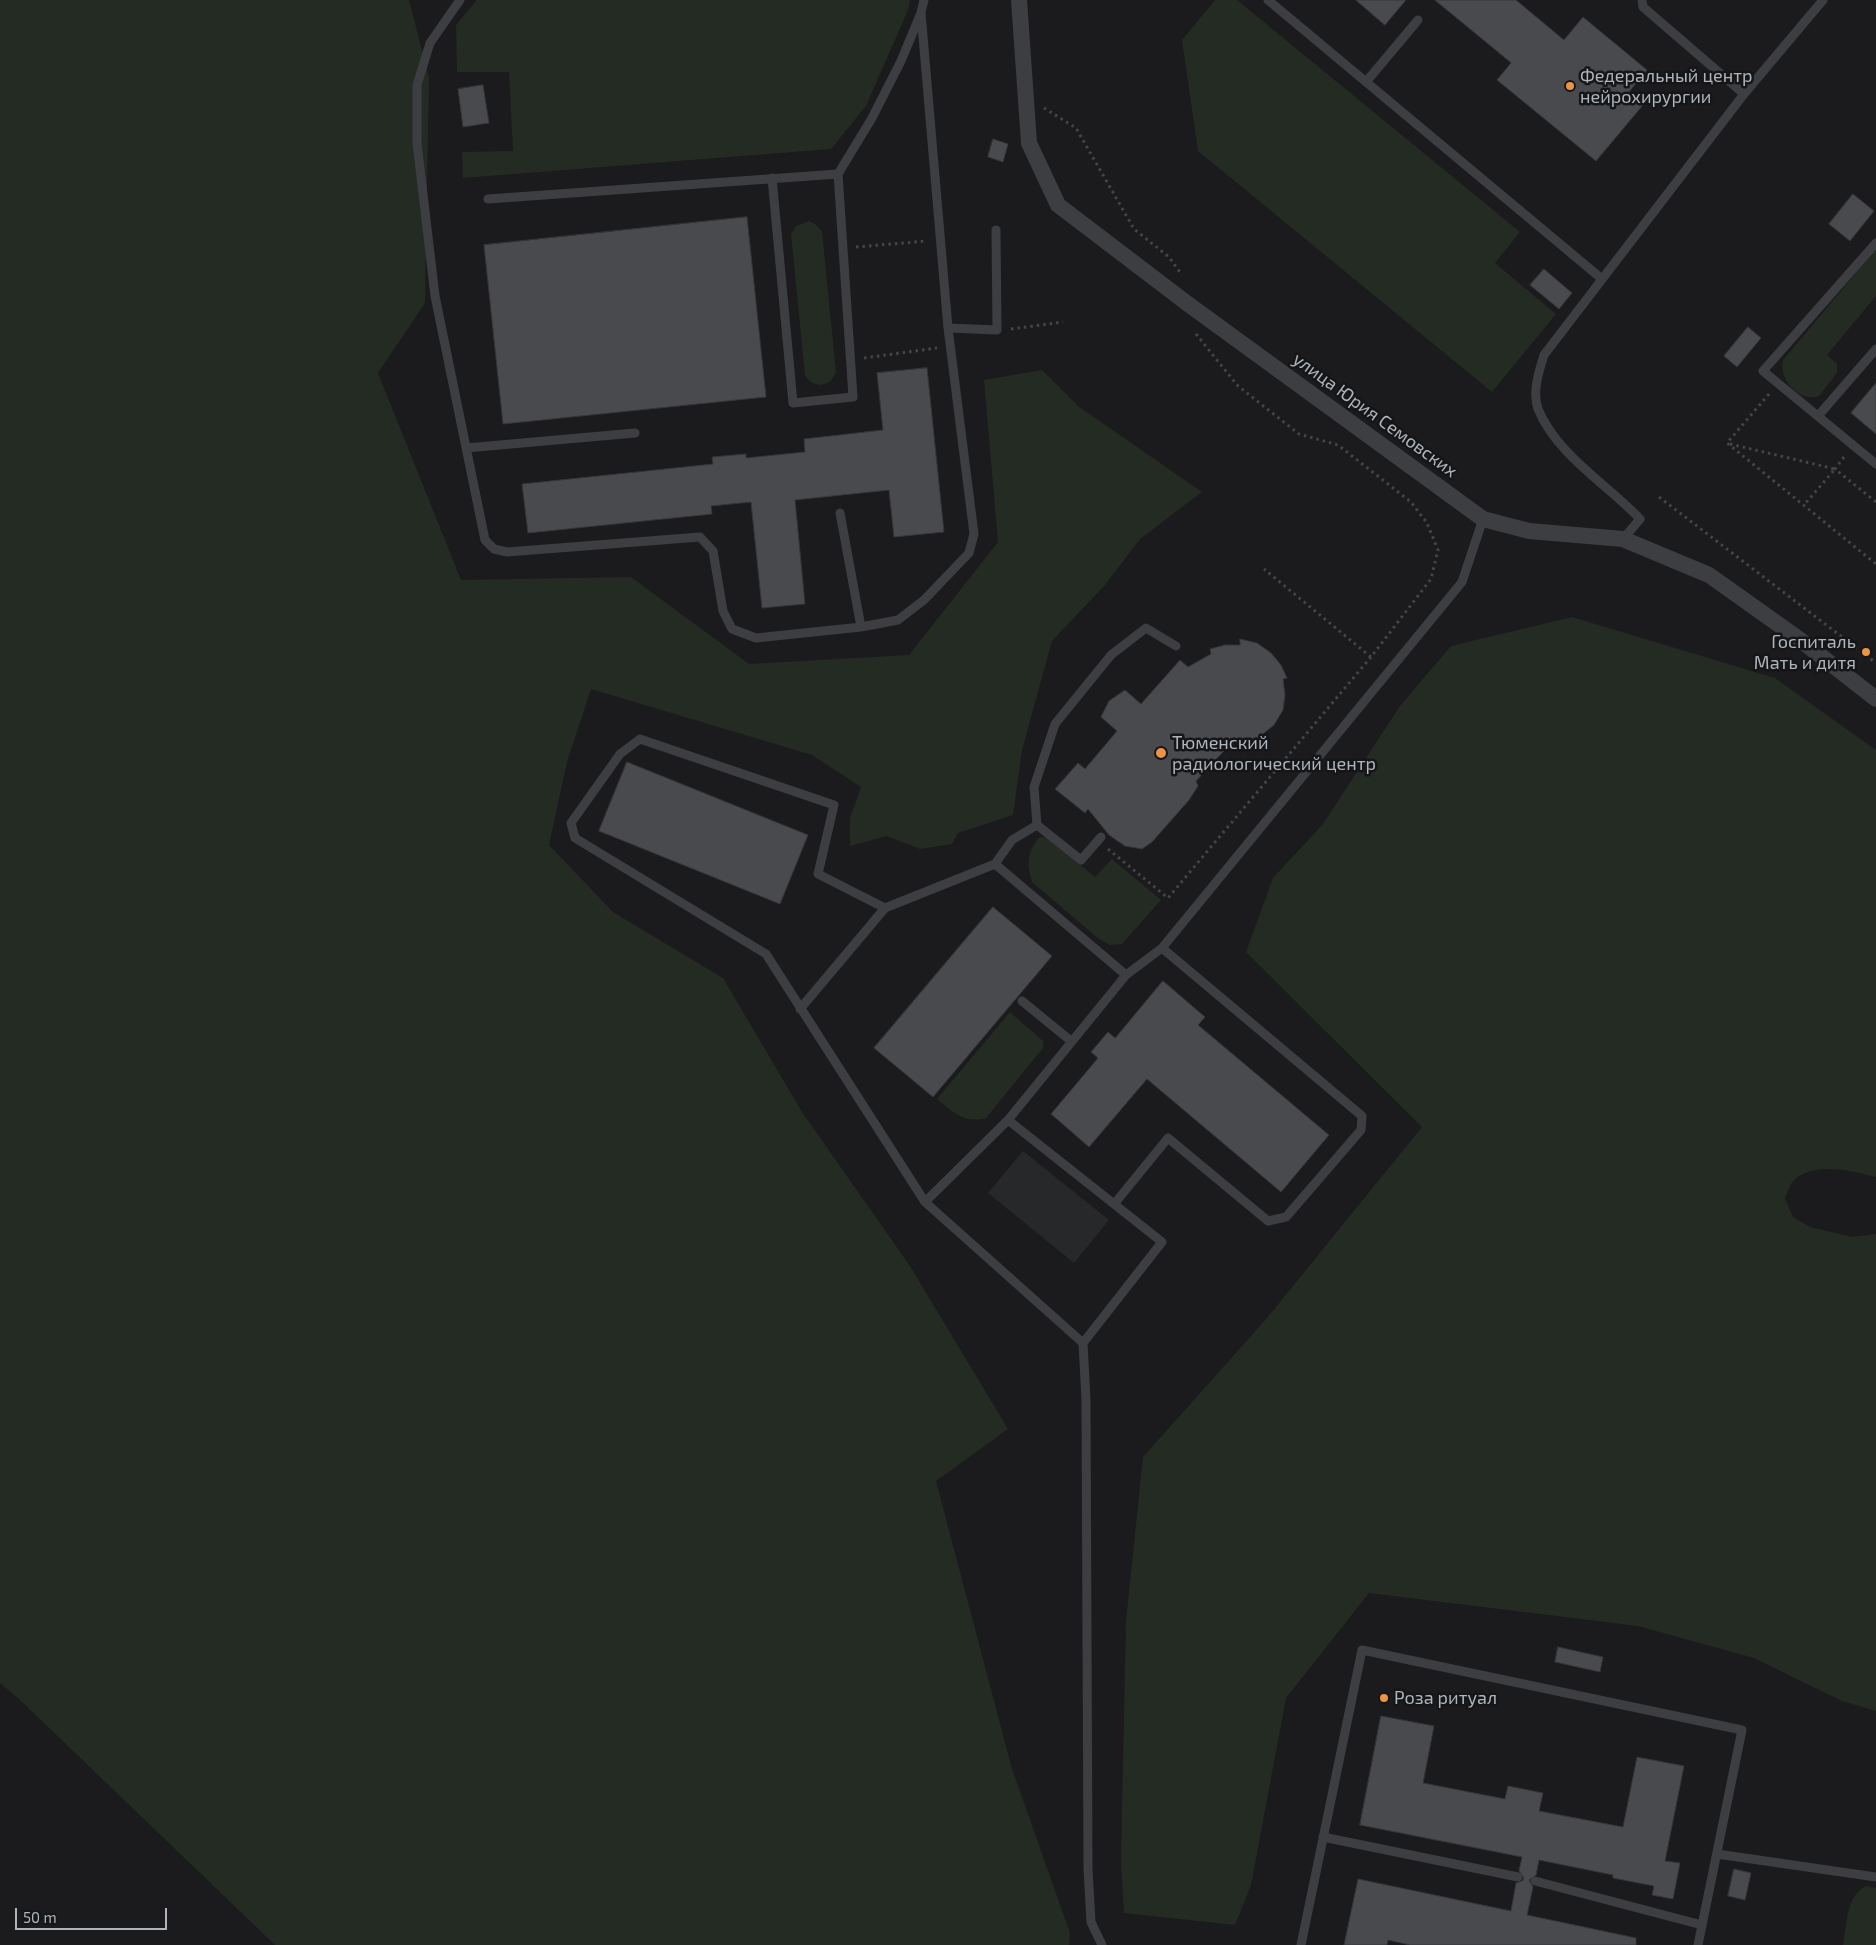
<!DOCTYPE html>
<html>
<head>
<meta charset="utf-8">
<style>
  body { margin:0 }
  #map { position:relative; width:1876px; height:1945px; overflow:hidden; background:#1b1b1d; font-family:"Exo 2",sans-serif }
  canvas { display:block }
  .scale { position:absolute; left:15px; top:1908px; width:152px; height:22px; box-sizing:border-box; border:2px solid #aeb5bc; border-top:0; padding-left:6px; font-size:15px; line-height:18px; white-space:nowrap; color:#aeb5bc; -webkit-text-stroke:4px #161618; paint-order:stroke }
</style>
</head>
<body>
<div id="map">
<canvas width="1876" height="1945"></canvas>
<div class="scale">50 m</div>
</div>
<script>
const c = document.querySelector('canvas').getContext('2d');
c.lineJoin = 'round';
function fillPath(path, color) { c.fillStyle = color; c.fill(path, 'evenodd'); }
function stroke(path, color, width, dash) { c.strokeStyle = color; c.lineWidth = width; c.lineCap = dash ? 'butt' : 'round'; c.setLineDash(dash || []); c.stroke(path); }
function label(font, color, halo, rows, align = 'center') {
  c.font = font + ' "Exo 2",sans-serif'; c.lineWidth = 5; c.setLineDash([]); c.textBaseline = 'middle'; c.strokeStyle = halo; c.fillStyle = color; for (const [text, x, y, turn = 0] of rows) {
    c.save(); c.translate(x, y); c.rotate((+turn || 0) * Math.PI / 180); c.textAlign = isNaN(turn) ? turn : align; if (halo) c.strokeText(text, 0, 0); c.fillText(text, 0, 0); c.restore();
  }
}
const built = new Path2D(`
  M1023,1151L1109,1220L1074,1263L988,1193Z`);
const green = new Path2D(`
  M0,0H409L429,78L425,303L378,373L461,580L631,577L749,664L909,655L998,542L984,380L1042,370L1078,406L1202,492L1140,539L1105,585L1052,641L1022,750L1013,815L958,833L952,844L920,849L887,836L850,846V818L861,787L812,755L591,689L567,762L549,845L613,912L723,978L802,1112L910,1266L1008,1429L936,1481L1012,1769L1070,1933L1069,1945H275L19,1699L0,1683Z
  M477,0H910L908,10L866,106L831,149L463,178L462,152L513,151L509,72H457L456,25Z
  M1215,0H1237L1520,232L1495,263L1556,314L1492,392L1198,151L1182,40Z
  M809,221L815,224L822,231L836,372L831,381C821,387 811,386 805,375L791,234L796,226Z
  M1876,249V296L1827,355L1837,364V373L1819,396C1799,403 1778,379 1783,360Z
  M1572,617L1775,678L1876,750V1177C1852,1171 1819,1162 1796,1178C1791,1181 1788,1192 1785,1198L1793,1217L1810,1227L1852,1237L1876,1234V1711L1842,1701L1754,1658L1638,1626L1369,1593L1286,1698L1251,1885L1235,1925L1124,1913L1121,1860L1126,1621L1143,1457L1267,1318L1422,1127L1246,952L1273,878L1323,824L1400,706L1451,646Z
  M1040,837L1047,838L1095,877L1112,859L1161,900L1122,944L1110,945L1099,939L1033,883C1026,868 1027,850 1040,837Z
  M1010,1012L1043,1041V1048L986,1118C964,1124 953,1112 937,1099Z
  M1866,1886L1876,1888V1945H1843C1847,1925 1846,1895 1866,1886Z`);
const building = new Path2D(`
  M1356,0H1406L1385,25Z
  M1435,0H1516L1564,40L1583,17L1647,70L1628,93L1643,105L1596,161L1497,80L1511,63Z
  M483,85L489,123L463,127L458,89Z
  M993,139L1008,144L1003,162L988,157Z
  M1853,194L1874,211L1850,241L1829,224Z
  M747,217L766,397L503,424L484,245Z
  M1544,269L1572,293L1559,309L1530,285Z
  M1748,327L1761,338L1737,367L1724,356Z
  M927,368L944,532L894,537L889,490L795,500L805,604L762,608L751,502L711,506L712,514L528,533L522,484L713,464L712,457L746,454V458L805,452L804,439L883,430L877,373Z
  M1876,383V434L1851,413Z
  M1240,639L1257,643L1271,653L1281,665L1287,678L1283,679L1285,695L1283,710L1274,725L1259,737L1241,742L1234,740L1196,781L1198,786L1189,800L1152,842L1142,849L1125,846L1109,835L1088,809L1085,813L1055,789L1078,763L1085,769L1117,731L1101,717L1109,701L1125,690L1141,704L1180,660L1188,667L1211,654L1210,649L1225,645H1240Z
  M627,762L808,835L780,904L599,831Z
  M993,907L1052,956L933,1097L874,1048Z
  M1163,981L1205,1017L1198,1025L1329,1135L1281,1192L1147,1079L1089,1147L1051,1114L1098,1058L1091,1052L1108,1032L1115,1038Z
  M1558,1647L1603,1657L1600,1672L1555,1662Z
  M1381,1716L1434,1726L1423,1783L1505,1799L1508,1786L1543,1793L1539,1811L1623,1827L1637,1757L1684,1766L1665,1861L1680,1863L1673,1899L1652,1895L1654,1886L1613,1878V1875L1539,1860L1536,1875L1529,1880L1533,1887L1527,1915L1636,1938V1945H1410L1388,1940L1387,1945H1344L1358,1879L1511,1911L1516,1883L1522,1881L1524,1878L1519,1871L1522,1857L1360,1825Z
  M1734,1869L1751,1873L1745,1900L1728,1896Z`);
const path = new Path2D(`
  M1044,108L1076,128L1134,229L1169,257L1182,275
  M856,247L927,241
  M1011,329L1063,322
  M1196,334L1238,386L1299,434L1338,445L1411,502L1427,523L1438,550L1431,579L1371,657L1264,569
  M864,358L937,348
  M1769,394L1727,443L1876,564
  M1730,444L1835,469L1804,505
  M1844,457L1835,469L1876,502
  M1659,497L1876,663
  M1108,849L1168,898L1371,657`);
const lane = new Path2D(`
  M460,0L430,43L417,85V143L435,296L485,540L494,549L507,552L700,537L713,551L723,611L732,629L756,638L861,627L898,620L924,600L969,553L974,534L948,328L921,13
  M1268,0L1602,279
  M1642,0L1643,7L1744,94
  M1366,82L1418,20
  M772,178L793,403L853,397L838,174L872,118L901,61L921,13L924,0
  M488,199L838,174
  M1876,243L1763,371L1876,464
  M948,328L997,330L996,230
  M1818,416L1876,349
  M466,448L635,433
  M840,513L861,627
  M1623,539L1640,519C1607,484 1557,455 1538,409C1532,392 1539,371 1544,355L1744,94L1823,0
  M1037,825L1081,860L1101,837
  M885,908L818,874L834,805L640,739L620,754L571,823L575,838L766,954L925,1202
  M1126,975L995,864L1012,840L1037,825L1034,787L1055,724L1111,655L1146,628L1176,646
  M1022,1001L1071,1041
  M800,1009L885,908L995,864
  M1008,1120L1162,1242L1083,1343
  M1115,1203L1168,1138L1268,1221L1286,1217L1361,1130L1362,1116L1162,948
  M1323,1837L1518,1877
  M1717,1854L1876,1877
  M1535,1881L1702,1925
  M1102,1945L1091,1922L1088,1869L1086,1400L1083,1343L925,1202L1008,1120L1126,975L1162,948L1462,582L1483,519
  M1301,1945L1362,1650L1742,1730L1698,1945`);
const street = new Path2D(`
  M1019,0L1029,143L1058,205L1188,304L1483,519L1529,531L1623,539L1709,575L1799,639L1876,699`);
const markers = [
  [1570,86,5,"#ec9445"],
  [1866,652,5,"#ec9445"],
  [1161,753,6,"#ec9445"],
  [1384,1698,5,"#ec9445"]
];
const poiNames = [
  ["Федеральный центр",1580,76],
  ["нейрохирургии",1580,97],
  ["Госпиталь",1856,642,"right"],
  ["Мать и дитя",1856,663,"right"],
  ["Тюменский",1172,743],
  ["радиологический центр",1172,764],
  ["Роза ритуал",1394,1698]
];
const streetNames = [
  ["улица Юрия Семовских",1375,415,36]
];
fillPath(built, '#27282a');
fillPath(green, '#232b23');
fillPath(building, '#484a4d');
stroke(building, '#353639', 1);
stroke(path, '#424549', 3, [2.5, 4]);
stroke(lane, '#3c3e42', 9);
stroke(street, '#3c3e42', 16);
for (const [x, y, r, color] of markers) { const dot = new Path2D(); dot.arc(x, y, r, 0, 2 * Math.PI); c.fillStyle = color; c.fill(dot); stroke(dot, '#161618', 2); }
label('18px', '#aeb5bc', '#161618', poiNames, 'left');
label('18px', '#aeb5bc', '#161618', streetNames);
</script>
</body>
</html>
